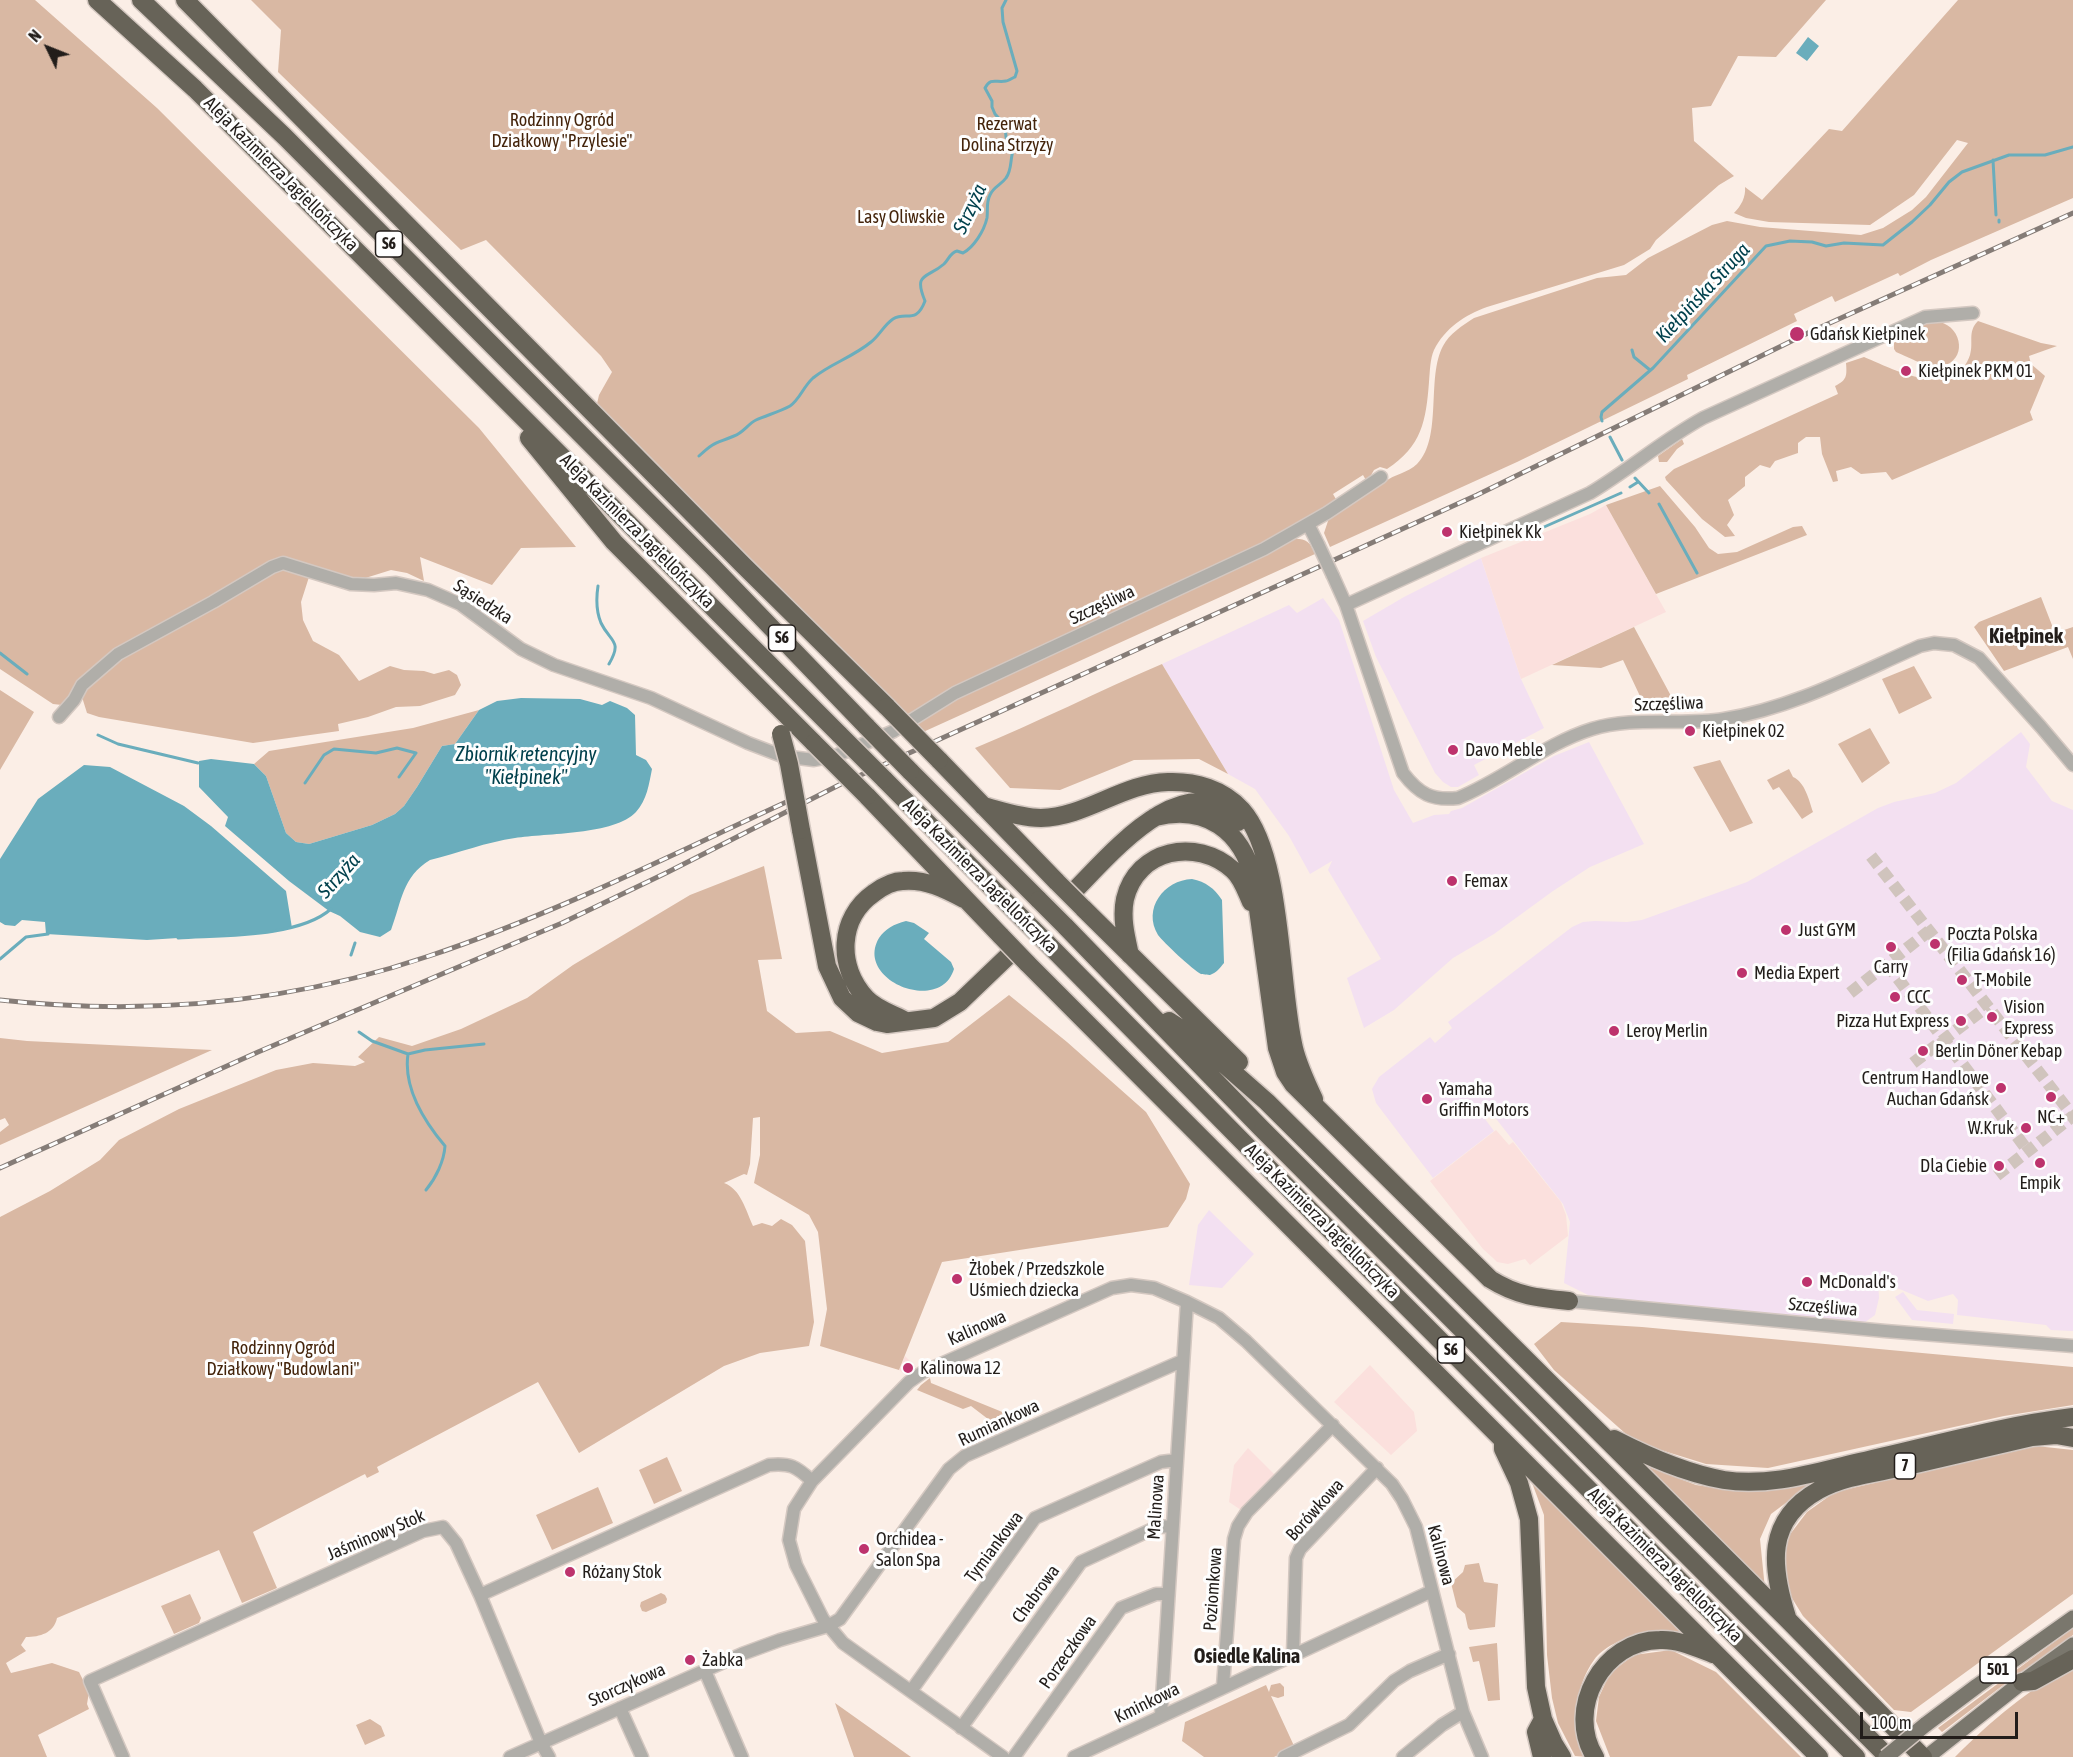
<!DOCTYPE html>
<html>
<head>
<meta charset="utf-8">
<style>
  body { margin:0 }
  #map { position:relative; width:2073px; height:1757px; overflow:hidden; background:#fbeee6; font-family:"Asap Condensed",sans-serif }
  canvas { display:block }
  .north { position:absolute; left:18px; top:18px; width:60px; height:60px; -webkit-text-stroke:4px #fefefe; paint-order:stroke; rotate:313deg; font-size:16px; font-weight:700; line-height:24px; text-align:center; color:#221d1a }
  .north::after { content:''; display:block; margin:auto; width:21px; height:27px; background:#221d1a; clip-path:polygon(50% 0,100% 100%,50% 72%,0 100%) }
  .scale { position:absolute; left:1860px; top:1712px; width:158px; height:27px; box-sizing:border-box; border:3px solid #221d1a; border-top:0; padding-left:8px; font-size:18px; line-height:21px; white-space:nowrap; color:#221d1a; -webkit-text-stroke:4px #fefefe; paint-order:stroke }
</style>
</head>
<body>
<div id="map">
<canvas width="2073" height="1757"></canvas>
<div class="north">N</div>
<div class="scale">100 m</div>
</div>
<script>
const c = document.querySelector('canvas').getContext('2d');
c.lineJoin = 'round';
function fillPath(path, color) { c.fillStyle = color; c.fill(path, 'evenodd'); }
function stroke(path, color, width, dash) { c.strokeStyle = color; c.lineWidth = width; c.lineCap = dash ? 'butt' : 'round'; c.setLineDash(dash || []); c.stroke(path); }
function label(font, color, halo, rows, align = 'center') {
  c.font = font + ' "Asap Condensed",sans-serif'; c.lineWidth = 6; c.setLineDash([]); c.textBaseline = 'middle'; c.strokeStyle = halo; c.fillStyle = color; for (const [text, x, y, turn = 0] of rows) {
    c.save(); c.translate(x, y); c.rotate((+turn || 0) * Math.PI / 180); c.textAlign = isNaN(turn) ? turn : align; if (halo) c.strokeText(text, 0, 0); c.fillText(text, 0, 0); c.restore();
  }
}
const commercial = new Path2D(`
  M1481,558L1521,679L1544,728L1474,765L1479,775L1458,787H1451L1443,782L1435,773L1376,657L1363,621L1404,597Z
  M1323,598L1339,620L1394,790L1413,823L1434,815L1449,814L1451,811L1462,808L1554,756L1589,742L1644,844L1590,867L1553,891L1494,934L1453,958L1394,1010L1364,1028L1347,978L1381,959L1328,870L1332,861L1310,874L1289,836L1255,789L1228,774L1162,664L1289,605L1297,613Z
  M2021,732L2030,744L2026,767L2052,801L2073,810V1331L2051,1330L2046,1325L1957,1315L1958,1300L1953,1294L1928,1301L1902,1290L1878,1282L1879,1298L1875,1315L1864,1323L1675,1306L1588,1295L1564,1283L1570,1222L1563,1204L1486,1106L1479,1111L1494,1131L1433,1178L1376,1103L1372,1089L1379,1077L1430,1037L1435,1043L1452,1028L1448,1022L1572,927L1583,922L1595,921L1627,922L1642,920L1747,882L1878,808L1894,802L1935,793L1956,783Z
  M1209,1210L1254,1254L1222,1288L1189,1285L1198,1225Z
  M1903,1292L1917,1310L1954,1314L1953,1324L1912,1320L1895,1297Z`);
const industrial = new Path2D(`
  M1606,505L1666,612L1521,679L1481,558L1590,514Z
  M1496,1130L1509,1145L1513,1142L1561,1202L1566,1215L1568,1236L1530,1265L1525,1259L1508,1264L1497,1262L1493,1258L1483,1249L1430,1181Z
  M905,1356L916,1367L905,1375L899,1370Z
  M1370,1365L1414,1412L1417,1431L1391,1455L1334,1402Z
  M1248,1448L1275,1475L1241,1510L1229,1502L1234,1465Z`);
const green = new Path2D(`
  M0,0H35L157,108L479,428L576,547L521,548L492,585L420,557L424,581L407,573L391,570L359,580L337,577L296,561L211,597L124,644L62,705L53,704L0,669Z
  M251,0H1826L1776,57L1738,56L1711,106L1692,108L1694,141L1734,176L1719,185L1656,240L1650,249L1624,265L1487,307C1465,315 1445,328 1434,350C1430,359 1430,371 1429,382C1426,421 1422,446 1387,469L1380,467L1374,470L1367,482L1363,475L1333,494L1337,501L1240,556L965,682L908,720L903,710L880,690L596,408L599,395L612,372L601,356L486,240L461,250L278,72L281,30Z
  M1958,0H2073V198L1931,260L1900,276L1898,273L1835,302L1832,296L1794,314L1797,321L1687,375L1688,379L1517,462L1330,547L1324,533L1330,515L1385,482C1394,474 1408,473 1417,464C1443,438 1426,377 1443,346C1449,334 1463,325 1474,318L1597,278L1626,275L1648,258L1712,225L1727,221L1760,227L1861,235L1883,228L1912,210L1926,197L1968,143L1957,140L1914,195L1870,225L1769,222L1746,218L1734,213C1741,206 1746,197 1745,187L1762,200L1829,129L1842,131Z
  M1978,321L2041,343L2057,346L2029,356L2031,364L2045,376L2030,412L2033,420L1892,480L1886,472L1861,474L1851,467L1836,471L1838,481L1833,482L1822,454L1820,437H1806L1798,443V453L1775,461L1770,468L1760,465L1745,477V486L1728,500L1734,515L1727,525L1735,536L1725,537L1702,519L1666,480L1665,477L1674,469L1838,394L1835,386C1847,380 1847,376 1846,363L1864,357C1893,369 1954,402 1970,355C1974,342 1967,332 1978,321Z
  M1940,322C1963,328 1967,361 1942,366C1928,369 1909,357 1896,352L1894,349V338L1925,324Z
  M1682,439L1684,444L1677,449L1667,462H1659L1658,456Z
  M1660,486L1695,527L1709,548L1718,554L1737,552L1793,527L1802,526L1807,535L1656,594L1606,505Z
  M1291,539C1305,538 1310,541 1315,554L921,733L914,726L952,700Z
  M277,571H295L309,577L301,602L303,620L313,641L339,655L359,681L390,666L404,670L424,671L434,674L449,670L457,675L461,685L455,695L420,706L396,707L368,717L338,724L339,731L253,743L99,717L87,713L82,697L90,682L122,658Z
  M2041,597L2055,633L2073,627V659L2068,647L2004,671L1974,627L1979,622Z
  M1634,627L1678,709L1647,711L1623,660L1601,668L1552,665Z
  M1162,664L1228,774L1199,759L1134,760L1060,790L1010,788L975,748C1038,722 1099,691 1162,664Z
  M1914,666L1932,698L1899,714L1882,679Z
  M0,690L34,712L0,770Z
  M479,710L455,744L442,746L417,787L404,806L395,814L372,825L309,844L296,842L286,833L266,776L254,764L269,751L413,728Z
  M1870,728L1890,763L1862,783L1838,744Z
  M1720,760L1753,823L1730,832L1693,767Z
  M1789,769L1793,777C1805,782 1809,800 1813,812L1802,819L1779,787L1773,790L1767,780Z
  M764,866L782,959L758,960L767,1011L796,1033L830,1031L882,1053L948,1042L1009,995L1067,1042L1146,1112L1190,1184L1186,1199L1168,1227L942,1262L899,1370L820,1346L827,1309L818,1232L809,1215L754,1183L760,1155V1117L753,1118L750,1164L747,1175L744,1174L724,1183C741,1189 746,1211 753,1226L762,1223L772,1226L781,1219L792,1225L805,1241L814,1322L809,1346L760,1353L724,1366L579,1453L538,1382L377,1467L379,1472L367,1478L365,1474L361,1476L253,1532L277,1588L242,1603L219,1550L57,1618C54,1633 40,1637 26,1637L21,1645L26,1651L6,1663L11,1673L52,1663L79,1672L89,1692L87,1704L89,1709L38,1735L47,1757H0V1217L50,1191L100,1160L119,1140L179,1109L276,1070L313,1063L355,1066L365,1062L358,1057L379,1037L412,1046L461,1029L527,998L573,965L690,895Z
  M0,1038L27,1041L212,1050L0,1145V1132L9,1125L5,1118L0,1120Z
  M1561,1322L1642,1327L2073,1367V1405L2004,1416L1768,1468L1706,1464L1635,1442L1554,1370L1534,1344Z
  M930,1378L931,1383L1022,1420L1001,1429L971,1406L963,1409L917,1390L921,1385Z
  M2036,1446L2073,1450V1594L1911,1712L1894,1710L1803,1616L1787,1590L1784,1562L1788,1537L1807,1512L1835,1492Z
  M667,1457L682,1491L654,1504L639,1470Z
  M1641,1464L1696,1485L1747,1492L1819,1478L1771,1514L1760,1539L1765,1589Z
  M1528,1472L1693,1638C1675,1634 1657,1630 1638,1634C1624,1638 1603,1647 1594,1660C1574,1688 1571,1727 1588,1757L1575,1756L1558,1723L1552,1698L1547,1655L1544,1515Z
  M598,1487L613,1523L552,1550L536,1515Z
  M1479,1563L1484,1582L1498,1584L1495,1627L1470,1630L1468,1628L1465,1614L1457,1607L1451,1583L1463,1572L1465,1565Z
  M661,1593L665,1595L667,1599L666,1603L646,1612L642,1611L640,1606L641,1602Z
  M190,1594L201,1618L199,1623L174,1634L161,1606Z
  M2073,1628V1635L2002,1686L1942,1732L1938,1728Z
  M1497,1643L1500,1700L1488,1701L1479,1661L1473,1662L1469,1647Z
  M1671,1650L1716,1672L1801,1757H1610L1596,1721L1599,1697L1610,1673L1634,1655Z
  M2073,1666V1757H1955C1991,1721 2028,1689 2073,1666Z
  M1280,1683L1284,1687V1696L1278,1698L1271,1696L1295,1748L1274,1757H1204L1182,1741L1185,1722L1266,1685L1269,1692L1271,1685Z
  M835,1703L911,1757H912H854Z
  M370,1719L381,1726L385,1736L365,1745L356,1725Z`);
const water = new Path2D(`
  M1808,37L1819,46L1807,61L1796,53Z
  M521,698L580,699L602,705L610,701L627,708L635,715L636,755L646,760L652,769C649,784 647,800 636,812C615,835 546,833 515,838C487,842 458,853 430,860C402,877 402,901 391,930L380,937L360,932L340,916L329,911L289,881L225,826L228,817L199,787V761L211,759L254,764L266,776L286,833L296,842L309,844L372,825L395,814L404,806L417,787L442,746L455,744L479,710L497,701Z
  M84,765L110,767L184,806L211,826L286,891L292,928L270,932L147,940L46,934L45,922L22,920L15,926L5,925L0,922V859L38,799Z
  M1192,879C1206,882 1214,888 1222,900L1224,963C1220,968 1216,973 1210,975C1209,975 1201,974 1201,974C1193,970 1163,942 1158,935C1142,909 1164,880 1192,879Z
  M906,921L914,923L929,933L924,939L951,962L954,969C940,1015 854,980 879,938C885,929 894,924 906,921Z`);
const stream = new Path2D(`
  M1993,160L1996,215
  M1999,220V222
  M1632,350L1634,357L1650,370
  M1602,421L1601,417L1602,412L1653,368L1766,246L1790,241L1812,242L1826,246L1844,243L1883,245L1912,222L1930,205L1949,182L1962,172L2009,155H2045L2073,147
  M1610,437L1622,460
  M699,456C715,441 715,444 734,436C743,433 748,424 756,420C767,415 779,412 790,406C800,399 803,387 813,378C830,364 853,357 871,342C879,336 884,325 893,319C906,311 916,325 925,301C913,272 927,279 944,264C949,259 950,253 957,251L963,253C974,247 984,231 987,218C988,211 986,202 990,195C993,187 1001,185 1006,178C1012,170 1010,160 1013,151L1006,137L1005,125L995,114L992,107V101L985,88C991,77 996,83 1006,81C1008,81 1014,77 1015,77L1017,71L1003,22L1002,8L1006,0
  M1635,478L1649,493
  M1630,487L1638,482
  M1659,504L1697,573
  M1535,531L1621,493
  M598,586C596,599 596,611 601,623C610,642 623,640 609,664
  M0,653L27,674
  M98,735L118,744L198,763
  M305,783L324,755L334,749L376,753L397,748L416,753L399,777
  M178,938C220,935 298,938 331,909
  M351,955L355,943
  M0,959L26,937L48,934
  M359,1032L372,1041L408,1054L425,1050L484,1044
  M408,1054C403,1088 424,1121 445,1146C444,1161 436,1178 426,1190`);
const minorTunnel = new Path2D(`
  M1871,856L2073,1116L1996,1176
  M1887,964L2028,1151
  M1850,993L1929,931
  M1913,1063L1988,1006`);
const highwayTunnel = new Path2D(`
  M1008,956L1075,890`);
const minor = new Path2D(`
  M1308,524L1318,544
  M1333,576L1346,605L1403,773C1419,794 1432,801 1458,798C1505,779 1544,744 1592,729C1634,716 1681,726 1724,719C1793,708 1856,674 1920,646L1934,643L1954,645L1979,658L2041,727L2073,765
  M1346,605L1590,493C1630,469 1663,440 1703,418L1925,317L1973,313
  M59,717L74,700L82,685L118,654L213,602L272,567L283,563L351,584L374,585L396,583L428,590L460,604L521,649L554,665L651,698L748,743L782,756L814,760L835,756L894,731L955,693L1264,549L1327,513L1381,477
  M1569,1301L1885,1331L2073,1346
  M480,1595L769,1465C790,1463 796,1466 812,1481
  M1293,1654L1296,1558L1300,1549L1377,1468
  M705,1671L742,1757
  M1223,1686L1234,1539L1238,1526L1247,1512L1333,1425
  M911,1691L1035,1518L1161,1462L1177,1460
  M620,1708L642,1757
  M1161,1715L1187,1302
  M961,1728L1081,1562L1157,1527L1172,1526
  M123,1757L90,1681L423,1531L443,1527L456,1543L480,1595L541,1743L549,1757
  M510,1757L742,1654L780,1640L828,1626L840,1619L949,1469L965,1456L1182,1361
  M1003,1757L843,1643L823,1619L796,1565L789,1540L794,1509L812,1481L909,1382L923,1372L1112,1288L1131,1285L1154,1288L1187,1302L1219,1318L1246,1341L1392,1484L1402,1499L1416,1527L1463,1712L1482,1757
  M1014,1757L1121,1608L1156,1594H1168
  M1074,1757L1432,1591
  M1284,1757L1349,1725L1394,1681L1410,1671L1449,1654
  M1403,1757L1442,1725L1463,1712`);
const major = new Path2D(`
  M1925,1725L1977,1686L2073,1618
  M1927,1757L2022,1682L2073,1645`);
const highway = new Path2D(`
  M97,0L195,89L840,735
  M141,0L285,137L713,567L867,727
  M185,0L743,565L887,707
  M529,438L614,542L814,743
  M939,760L1057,882
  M910,771L1039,900
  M884,779L1021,917
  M867,796L1001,936
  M983,806C1002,811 1022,818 1041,818C1086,817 1123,783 1168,782C1195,781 1223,789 1242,810C1283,856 1279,986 1294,1048C1298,1065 1306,1082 1314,1099
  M1155,817C1206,804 1242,831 1254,880L1277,1048L1285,1072L1293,1084L1490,1279C1517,1296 1538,1298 1569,1301
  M801,830L827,966L842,998L858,1013L877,1022L887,1024L934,1018L960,1002L1008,956
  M1075,890C1110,855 1186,762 1238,822
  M1083,908L1239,1062
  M1065,926L1261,1128L1888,1757
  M1047,943L1313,1213L1856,1757
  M1130,955C1126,937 1121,918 1125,899C1137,849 1196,837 1233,870C1242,878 1246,891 1251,902
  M1027,963L1819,1757
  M906,1021C893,1014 876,1009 866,998C837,967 838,918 874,893C882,887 893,881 903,881C926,879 945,889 964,899
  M1169,1021L1192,1036L1267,1102L1787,1619L1923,1757
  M1614,1439C1649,1457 1685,1473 1724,1480C1768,1487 1813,1473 1855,1463C1927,1447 1999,1426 2073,1417
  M1503,1440V1449L1519,1483L1529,1519L1536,1687L1543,1719L1554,1744L1562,1757
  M1787,1617C1771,1567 1765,1520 1819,1490C1844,1476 1876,1473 1903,1467C1946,1457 1989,1447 2032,1437L2056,1435L2073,1438
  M2022,1682L2033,1681L2073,1659
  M1542,1757L1536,1732L1543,1719
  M1595,1757C1565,1709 1603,1640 1660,1640C1678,1639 1697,1648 1713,1654`);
const rail = new Path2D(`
  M0,1000C145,1016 291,1003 429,956C555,914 675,853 795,798
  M0,1168L258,1052L562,923L668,872L841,784L1477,495L1810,332L2073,213`);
const minorBridge = new Path2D(`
  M1318,544L1333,576`);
const majorBridge = new Path2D(`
  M1886,1757L1925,1725`);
const highwayBridge = new Path2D(`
  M887,707L939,760
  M867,727L910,771
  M781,734L789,764L801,830
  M840,735L884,779
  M814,743L867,796
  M1057,882L1083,908
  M1039,900L1065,926
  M1021,917L1047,943
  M1001,936L1027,963`);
const markers = [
  [1797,334,8,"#bd336d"],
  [1906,371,6,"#bd336d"],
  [1447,532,6,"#bd336d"],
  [1690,731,6,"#bd336d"],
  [1453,750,6,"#bd336d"],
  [1452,881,6,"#bd336d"],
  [1786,930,6,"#bd336d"],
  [1935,944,6,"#bd336d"],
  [1891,947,6,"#bd336d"],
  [1742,973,6,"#bd336d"],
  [1962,980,6,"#bd336d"],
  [1895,997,6,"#bd336d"],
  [1992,1017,6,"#bd336d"],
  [1961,1021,6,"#bd336d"],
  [1614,1031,6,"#bd336d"],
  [1923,1051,6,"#bd336d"],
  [2001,1088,6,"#bd336d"],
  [2051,1097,6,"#bd336d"],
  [1427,1099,6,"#bd336d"],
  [2026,1128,6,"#bd336d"],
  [2040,1163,6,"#bd336d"],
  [1999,1166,6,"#bd336d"],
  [957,1279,6,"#bd336d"],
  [1807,1282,6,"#bd336d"],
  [908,1368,6,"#bd336d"],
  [864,1549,6,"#bd336d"],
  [570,1572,6,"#bd336d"],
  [690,1660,6,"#bd336d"]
];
const shields = [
  [389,244,27],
  [782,638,27],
  [1451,1350,27],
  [1905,1466,21],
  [1998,1670,36]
];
const shieldNames = [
  ["S6",389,244],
  ["S6",782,638],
  ["S6",1451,1350],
  ["7",1905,1466],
  ["501",1998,1670]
];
const parkNames = [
  ["Rodzinny Ogród",562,120],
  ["Działkowy \"Przylesie\"",562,141],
  ["Rezerwat",1007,124],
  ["Dolina Strzyży",1007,145],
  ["Lasy Oliwskie",901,217],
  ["Rodzinny Ogród",283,1348],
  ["Działkowy \"Budowlani\"",283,1369]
];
const streetNames = [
  ["Aleja Kazimierza Jagiellończyka",281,174,45],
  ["Aleja Kazimierza Jagiellończyka",637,531,45],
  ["Sąsiedzka",483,602,33],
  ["Szczęśliwa",1102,605,-25],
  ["Szczęśliwa",1669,704,-2],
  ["Aleja Kazimierza Jagiellończyka",980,876,45],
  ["Aleja Kazimierza Jagiellończyka",1322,1221,45],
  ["Szczęśliwa",1823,1307,5],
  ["Kalinowa",977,1328,-24],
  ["Rumiankowa",999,1423,-25],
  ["Malinowa",1156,1507,-86],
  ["Borówkowa",1315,1510,-48],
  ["Jaśminowy Stok",376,1535,-23],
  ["Tymiankowa",994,1547,-53],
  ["Kalinowa",1441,1555,75],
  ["Aleja Kazimierza Jagiellończyka",1665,1565,45],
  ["Poziomkowa",1213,1589,-86],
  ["Chabrowa",1036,1594,-54],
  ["Porzeczkowa",1068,1652,-55],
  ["Storczykowa",627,1685,-24],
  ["Kminkowa",1147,1703,-26]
];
const poiNames = [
  ["Gdańsk Kiełpinek",1810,334],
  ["Kiełpinek PKM 01",1918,371],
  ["Kiełpinek Kk",1459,532],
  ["Kiełpinek 02",1702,731],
  ["Davo Meble",1465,750],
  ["Femax",1464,881],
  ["Just GYM",1798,930],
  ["Poczta Polska",1947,934],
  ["(Filia Gdańsk 16)",1947,955],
  ["Carry",1891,967,"center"],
  ["Media Expert",1754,973],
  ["T-Mobile",1974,980],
  ["CCC",1907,997],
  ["Vision",2004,1007],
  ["Express",2004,1028],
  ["Pizza Hut Express",1949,1021,"right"],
  ["Leroy Merlin",1626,1031],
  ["Berlin Döner Kebap",1935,1051],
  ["Centrum Handlowe",1989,1078,"right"],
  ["Auchan Gdańsk",1989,1099,"right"],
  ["Yamaha",1439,1089],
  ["Griffin Motors",1439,1110],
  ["NC+",2051,1117,"center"],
  ["W.Kruk",2014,1128,"right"],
  ["Dla Ciebie",1987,1166,"right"],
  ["Empik",2040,1183,"center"],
  ["Żłobek / Przedszkole",969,1269],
  ["Uśmiech dziecka",969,1290],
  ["McDonald's",1819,1282],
  ["Kalinowa 12",920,1368],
  ["Orchidea -",876,1539],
  ["Salon Spa",876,1560],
  ["Różany Stok",582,1572],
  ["Żabka",702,1660]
];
const waterNames = [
  ["Strzyża",970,209,-65],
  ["Kiełpińska Struga",1703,293,-47],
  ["Zbiornik retencyjny",526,755],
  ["\"Kiełpinek\"",526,778],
  ["Strzyża",339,876,-48]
];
const neighbourhoodNames = [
  ["Osiedle Kalina",1247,1657]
];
const quarterNames = [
  ["Kiełpinek",2026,636]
];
fillPath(commercial, '#f3e0f1');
fillPath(industrial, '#fbe0dd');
fillPath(green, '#d9b8a3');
fillPath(water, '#6aadbc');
stroke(stream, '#6aadbc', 3);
stroke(minorTunnel, '#d0c4bd', 12, [12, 6]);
stroke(highwayTunnel, '#d0c4bd', 18, [18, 9]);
stroke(minor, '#d4c8c1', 15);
stroke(major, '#d4c8c1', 18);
stroke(highway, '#d4c8c1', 21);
stroke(minor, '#b0aea9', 12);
stroke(major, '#7a776d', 15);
stroke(highway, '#676358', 18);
stroke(rail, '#857c77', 5);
stroke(rail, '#fefefe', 3, [9]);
stroke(minorBridge, '#d4c8c1', 15, []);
stroke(majorBridge, '#d4c8c1', 18, []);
stroke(highwayBridge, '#d4c8c1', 21, []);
stroke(minorBridge, '#b0aea9', 12);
stroke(majorBridge, '#7a776d', 15);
stroke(highwayBridge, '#676358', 18);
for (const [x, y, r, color] of markers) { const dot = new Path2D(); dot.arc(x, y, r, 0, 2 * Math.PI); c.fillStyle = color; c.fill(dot); stroke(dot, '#fefefe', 2); }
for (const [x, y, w] of shields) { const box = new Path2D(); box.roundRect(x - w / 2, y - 13, w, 26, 4.5); c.fillStyle = '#fefefe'; c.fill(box); stroke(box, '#221d1a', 1.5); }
label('bold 16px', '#221d1a', null, shieldNames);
label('18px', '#44240b', '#fefefe', parkNames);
label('18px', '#221d1a', '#fefefe', streetNames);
label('18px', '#221d1a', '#fefefe', poiNames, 'left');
label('italic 20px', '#00404c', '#fefefe', waterNames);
label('bold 20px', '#221d1a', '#fefefe', neighbourhoodNames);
label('bold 21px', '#221d1a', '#fefefe', quarterNames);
</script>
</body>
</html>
